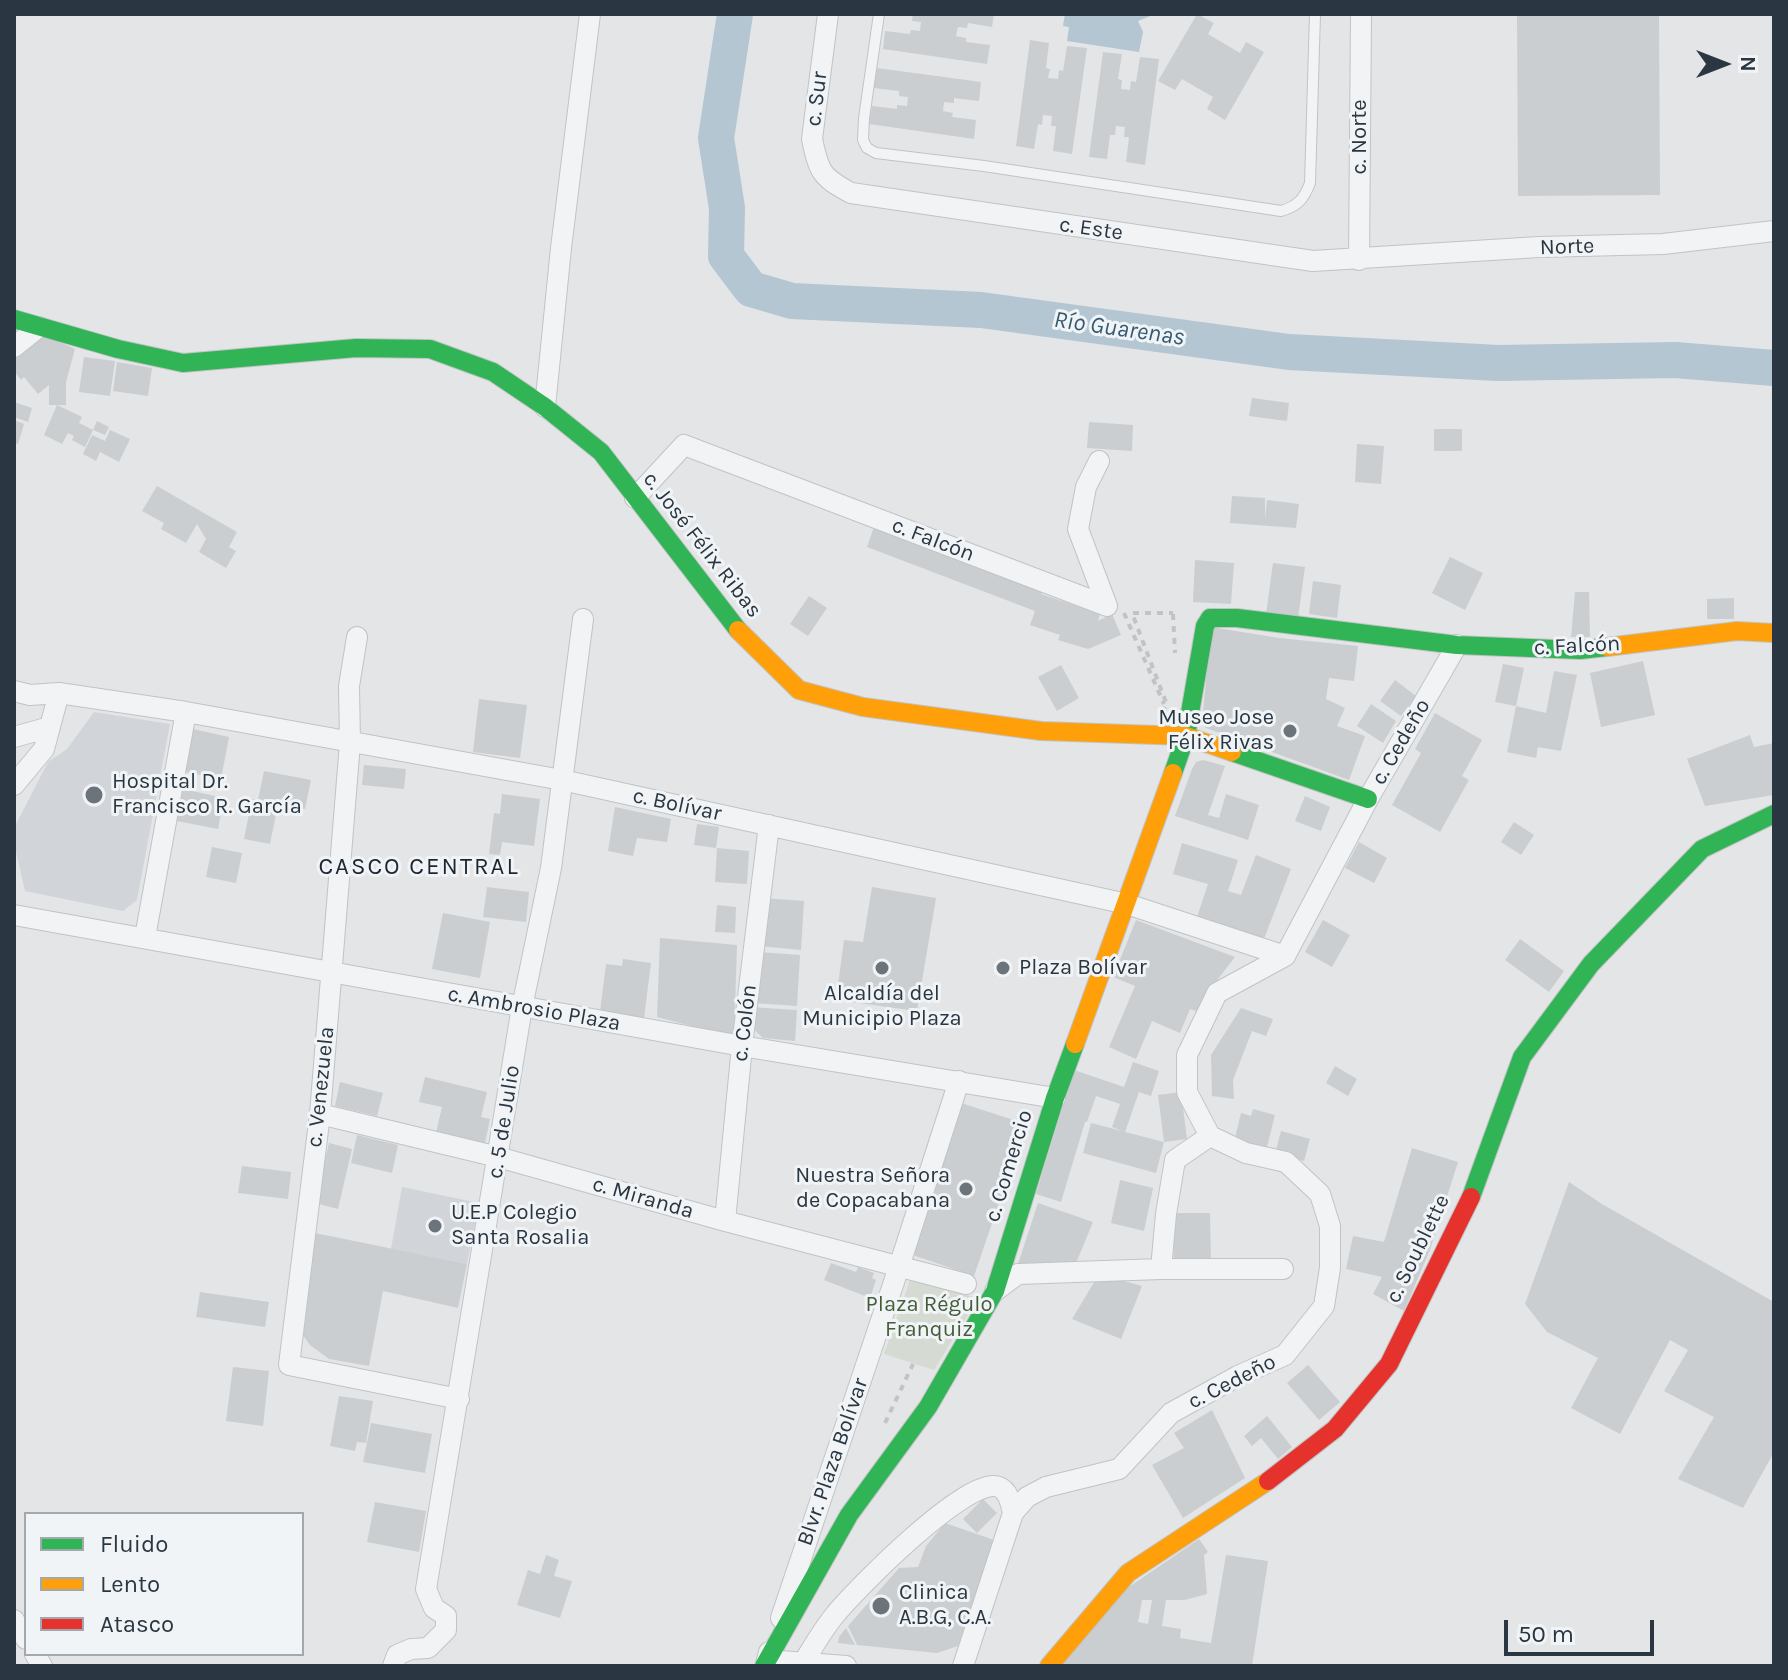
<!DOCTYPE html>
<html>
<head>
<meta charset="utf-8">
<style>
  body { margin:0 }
  #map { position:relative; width:1788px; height:1680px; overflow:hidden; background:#e3e5e7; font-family:Karla,sans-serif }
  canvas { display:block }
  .frame { position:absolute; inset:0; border:16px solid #2a3641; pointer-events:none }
  .legend { position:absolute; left:24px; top:1512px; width:280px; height:144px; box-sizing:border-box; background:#f1f4f7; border:2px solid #a1a8ae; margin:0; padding:10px 14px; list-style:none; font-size:24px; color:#2a3641 }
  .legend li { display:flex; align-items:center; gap:16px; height:40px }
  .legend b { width:40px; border:2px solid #a1a8ae }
  .north { position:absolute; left:1684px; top:24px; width:80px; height:80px; -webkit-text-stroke:6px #f1f4f7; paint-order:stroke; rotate:90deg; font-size:22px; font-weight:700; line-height:32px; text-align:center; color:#2a3641 }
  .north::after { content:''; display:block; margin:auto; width:28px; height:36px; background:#2a3641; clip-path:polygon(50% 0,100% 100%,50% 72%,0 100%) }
  .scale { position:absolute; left:1504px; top:1620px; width:150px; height:36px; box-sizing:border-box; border:4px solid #2a3641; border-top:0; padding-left:10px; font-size:24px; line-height:28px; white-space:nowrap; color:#2a3641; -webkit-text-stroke:6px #f1f4f7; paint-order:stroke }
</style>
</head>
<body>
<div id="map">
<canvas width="1788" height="1680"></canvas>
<div class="frame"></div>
<ul class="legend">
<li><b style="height:10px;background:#30b455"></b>Fluido</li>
<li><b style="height:10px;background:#ff9f0a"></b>Lento</li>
<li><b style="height:10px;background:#e5322d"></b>Atasco</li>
</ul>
<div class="north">N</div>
<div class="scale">50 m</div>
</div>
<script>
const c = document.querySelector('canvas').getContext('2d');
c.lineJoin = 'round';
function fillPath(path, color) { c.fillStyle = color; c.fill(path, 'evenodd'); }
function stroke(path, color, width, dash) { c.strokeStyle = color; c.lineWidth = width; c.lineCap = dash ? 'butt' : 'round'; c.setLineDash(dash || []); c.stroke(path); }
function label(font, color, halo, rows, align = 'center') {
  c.font = font + ' Karla,sans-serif'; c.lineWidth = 6; c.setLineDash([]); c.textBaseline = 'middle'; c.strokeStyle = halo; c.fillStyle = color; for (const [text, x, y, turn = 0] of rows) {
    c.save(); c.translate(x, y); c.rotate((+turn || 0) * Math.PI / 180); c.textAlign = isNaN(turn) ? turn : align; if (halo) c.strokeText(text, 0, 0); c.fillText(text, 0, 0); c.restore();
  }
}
const built = new Path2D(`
  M94,712L170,724L137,900L123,911L25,891L14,843V828L48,762L67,749Z
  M402,1187L479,1203L467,1264L391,1249Z`);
const green = new Path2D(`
  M910,1280L978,1298L934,1370L884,1354Z`);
const water = new Path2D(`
  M1065,14H1155L1138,21L1143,32L1139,52L1067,41L1069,27L1063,26Z`);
const river = new Path2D(`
  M735,14L716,138L727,208L726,256L751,289L792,301L981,310L1289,352L1498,363L1675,360L1774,368`);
const building = new Path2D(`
  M913,14H994L992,27L968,23L967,28L958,27L956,36L966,38V42L990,45L987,64L883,49L885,31L910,34L911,30L920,31L921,22L912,21Z
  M1197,14L1214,23L1208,34L1240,53L1246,42L1264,52L1225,120L1207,109L1213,97L1182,79L1175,90L1158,81Z
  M1517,14H1659L1660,195L1518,196Z
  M1030,40L1049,43L1046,68L1050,69L1048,78L1058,79L1059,70L1063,71L1067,46L1087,48L1072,154L1053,151L1056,126H1051L1052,116L1043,115L1042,125L1038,124L1034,149L1016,146Z
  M1103,52L1122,54L1118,79L1122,80L1121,89L1130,90L1131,81L1136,82L1140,57L1159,59L1145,165L1126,162L1129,137H1124L1125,127L1116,126L1115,135H1110L1107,159L1089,157Z
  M877,68L981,82L979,101L954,98V103L944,102L943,111L953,113L952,117L976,120L974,139L869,124L872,106L897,109V105L907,106L908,97L899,96V91L874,88Z
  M43,334L75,349L66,382V405H49V385L38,394L24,377L21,380L14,371V358Z
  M84,357L115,361L110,396L79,392Z
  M117,362L152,368L148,396L113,391Z
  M1252,398L1289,403L1287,421L1249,416Z
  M14,402L32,408L28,422L14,417Z
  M57,405L82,417L79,423L93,430L85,447L72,440L74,436L68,433L62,444L44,435Z
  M14,420L24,424L18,444L14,443Z
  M97,421L109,427L105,435L93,430Z
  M1089,422L1133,425L1132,451L1087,448Z
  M1434,429H1462V451H1434Z
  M110,430L130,439L119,462L100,452L96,461L83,454L92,435L105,441Z
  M1357,444L1384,446L1381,484L1355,482Z
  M157,486L237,532L229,547L236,551L226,568L199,552L206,539L197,524L186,543L161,529L164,523L142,511Z
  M1232,496L1265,498V519L1267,500L1299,504L1296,528L1230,523Z
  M874,527L1042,591L1041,594L1100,614L1098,621L1112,614L1121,635L1088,649L1058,640L1060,635L1030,625L1035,611L867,547Z
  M1450,557L1483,573L1465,610L1432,593Z
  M1195,560L1234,563L1231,604L1193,602Z
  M1273,563L1305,567L1298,618L1266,614Z
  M1313,581L1341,585L1337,618L1309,614Z
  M1575,592H1589L1590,637H1571Z
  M809,596L827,608L808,636L790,624Z
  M1734,598V619H1707V599Z
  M1211,627L1279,638L1358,646L1354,681L1329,678L1326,699L1345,708L1337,726L1365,736L1349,780L1206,728L1202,723Z
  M1643,661L1655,715L1601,727L1590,673Z
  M1503,664L1524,668L1516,706L1495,702Z
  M1061,665L1079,698L1057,711L1038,677Z
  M1554,671L1577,675L1561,751L1538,747L1536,758L1507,752L1516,706L1546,713Z
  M1395,680L1416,696L1401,716L1380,701Z
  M479,699L527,705L520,758L473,752Z
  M1371,704L1396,721L1383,743L1357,726Z
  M1435,713L1482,740L1462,776L1469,780L1440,832L1392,805L1421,753L1415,749Z
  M193,729L229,737L221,779L185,772Z
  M1750,735L1754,747L1774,743V795L1705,806L1687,759Z
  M1203,760L1225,766L1208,815L1219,818L1226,794L1259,805L1248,840L1175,816L1192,769L1196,762Z
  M364,765L406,769L404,789L362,785Z
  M264,771L311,780L305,809L278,804L270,844L244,839L252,799L258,800Z
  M183,789L224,798L218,829L177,821Z
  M502,794L540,799L534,846L502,842L500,855L489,854L494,813L500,814Z
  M1305,796L1330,807L1321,831L1295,821Z
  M615,807L671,819L667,842L637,838L633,856L608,851Z
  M1514,822L1534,835L1521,855L1501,842Z
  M697,824L719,827L716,848L694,845Z
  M1359,842L1387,858L1374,883L1345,868Z
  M1182,843L1238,860L1228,891L1241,895L1256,855L1291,869L1262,944L1195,923L1208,884L1173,874Z
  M212,847L242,853L236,883L206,877Z
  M717,848L749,851L747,884L715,882Z
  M487,887L529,892L526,922L483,917Z
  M872,887L936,898L917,1011L836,1000L844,940L863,942Z
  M763,898L804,901L801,950L758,946Z
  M717,905L736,907L735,933L715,932Z
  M443,913L490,922L480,978L432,969Z
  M1136,920L1235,957L1205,996L1199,1012L1190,1009L1180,1033L1152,1021L1136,1059L1109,1047L1135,986L1113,977Z
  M1323,920L1350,935L1332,967L1305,952Z
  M660,938L737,945L734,1037L657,1017Z
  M1520,939L1564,971L1549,992L1505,960Z
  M758,952L800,955L797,1006L753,1003Z
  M623,959L651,963L644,1018L600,1012L606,964L622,966Z
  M748,1007L797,1010L795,1041L763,1038L747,1023Z
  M1241,1008L1273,1019L1266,1036L1252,1031L1233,1080L1234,1099L1212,1096L1211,1055Z
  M1133,1062L1159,1071L1151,1096L1139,1092L1125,1132L1164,1142L1158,1095L1181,1092L1187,1139L1164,1142L1156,1173L1083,1153L1091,1123L1122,1131L1112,1127L1120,1104L1096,1096L1087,1122H1085L1061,1202L1036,1194L1074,1070L1124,1087Z
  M1335,1066L1357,1079L1348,1096L1326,1083Z
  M425,1077L487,1092L481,1117L490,1119L485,1143L436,1133L442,1107L419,1102Z
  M340,1082L383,1093L377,1116L335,1106Z
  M958,1102L1026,1124L974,1276L907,1253Z
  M1253,1109L1275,1115L1266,1151L1234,1142L1241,1113L1251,1116Z
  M1281,1131L1310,1139L1304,1161L1275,1154Z
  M357,1135L398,1145L392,1173L351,1163Z
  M329,1143L352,1149L338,1209L315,1203Z
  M1412,1148L1458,1162L1430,1250L1404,1311L1373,1294L1382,1277L1346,1269L1353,1236L1384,1242Z
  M242,1166L291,1172L288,1199L238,1193Z
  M1120,1180L1153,1188L1144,1231L1111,1223Z
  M1569,1182L1602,1204L1774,1302V1452L1743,1508L1678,1479L1714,1417L1664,1391L1688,1350L1670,1340L1620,1434L1571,1408L1598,1358L1547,1332L1525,1304Z
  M1038,1203L1093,1222L1074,1268L1018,1264Z
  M1173,1213H1210L1211,1263H1174Z
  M315,1233L467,1264L458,1308L383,1291L369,1366L329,1359L310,1345L300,1331Z
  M831,1263L856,1272L858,1267L874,1273L872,1278L876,1280L870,1298L824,1280Z
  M1099,1274L1142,1286L1121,1339L1072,1319Z
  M200,1292L269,1302L265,1327L196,1317Z
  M1308,1365L1340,1402L1319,1420L1287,1383Z
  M233,1367L269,1371L263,1426L226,1421Z
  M339,1396L373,1401L366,1443L357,1442L355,1451L330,1446Z
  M1212,1410L1245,1478L1183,1518L1152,1465L1184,1448L1174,1433Z
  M1267,1416L1292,1447L1278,1459L1261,1438L1252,1446L1244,1436Z
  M371,1423L432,1434L425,1473L363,1462Z
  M983,1499L997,1513L977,1533L963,1519Z
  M375,1502L426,1511L419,1552L367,1542Z
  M945,1523L994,1540L958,1646L937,1653L857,1645L848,1626L899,1568L918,1567L926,1546Z
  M1199,1539L1208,1552L1204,1555L1207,1594L1185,1600H1166L1162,1626L1181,1629L1180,1638L1211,1643L1226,1555L1268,1561L1252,1666H1059L1126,1589ZM1142,1600H1152L1148,1624L1138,1622Z
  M546,1555L559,1560L554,1576L572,1581L560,1618L517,1605L528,1570L540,1574Z
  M846,1628L855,1645L838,1643L839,1637Z`);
const path = new Path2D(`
  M1124,613L1164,704
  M1173,614L1175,653
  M1162,712L1167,705L1132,613H1173
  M885,1423L913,1364`);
const lane = new Path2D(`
  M879,14L864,118L863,140L867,148L876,153L984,166L1281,211C1298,206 1304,199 1310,183L1315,14`);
const street = new Path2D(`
  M828,14L812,139C819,172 821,177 851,193L1313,261L1539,247L1663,244L1774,231
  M1359,260L1361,14
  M14,347L39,327
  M545,407L561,248L590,14
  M635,498L684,445L1107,606L1078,529L1086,487L1099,461
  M357,637L349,686L350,743L320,1114L289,1365L459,1399
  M14,691L30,695L59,693L186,712L562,780L1127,904L1285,956
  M14,737L50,727
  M14,785L44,749L59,693
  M14,915L742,1046L1055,1098
  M145,937L186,712
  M320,1114L498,1157L725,1221L966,1284
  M725,1221L742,1046L769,825
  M1161,1269H1283
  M995,1291L1018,1274L1161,1269L1166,1214L1175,1160L1210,1136
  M781,1618L899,1267L959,1081
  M14,1620L26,1639
  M769,1652L767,1660L846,1666
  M35,1654L42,1666
  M803,1663C813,1647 822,1631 834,1616C854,1591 969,1474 999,1487C1009,1491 1011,1504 1013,1513
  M393,1666L397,1655L411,1649L428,1648L446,1630V1616L434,1608L426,1589L522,1007L551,868L583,619
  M963,1666L1013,1513L1027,1497L1046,1487L1119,1469L1171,1413L1238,1376L1285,1355L1324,1306L1330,1268V1226L1320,1194L1286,1162L1246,1153L1210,1136L1187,1092V1055L1217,993L1285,956L1368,799L1457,645`);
const fast = new Path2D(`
  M14,319L118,349L183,363L356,348L430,349L493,372L545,407L601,452L738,630
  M1232,752L1368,799
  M1173,773L1186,736L1205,626L1210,618H1237L1457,645L1580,650L1607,647
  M1471,1197L1522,1057L1591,964L1702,849L1774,814
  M764,1666L849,1515L928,1407L995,1291L1055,1098L1075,1044`);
const slow = new Path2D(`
  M738,630L799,690L863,707L1041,731L1186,736L1232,752
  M1607,647L1737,631L1774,633
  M1075,1044L1173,773
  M1049,1666L1128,1573L1268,1481`);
const jam = new Path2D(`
  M1268,1481L1335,1429L1389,1364L1471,1197`);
const markers = [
  [1290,731,8,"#6b737b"],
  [94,795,10,"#6b737b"],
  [882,968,8,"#6b737b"],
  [1003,968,8,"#6b737b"],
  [966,1189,8,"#6b737b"],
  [435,1226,8,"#6b737b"],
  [881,1606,10,"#6b737b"]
];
const streetNames = [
  ["c. Sur",817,99,-83],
  ["c. Norte",1360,137,-90],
  ["c. Este",1091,229,8],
  ["Norte",1567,247,-2],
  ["c. Falcón",933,540,21],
  ["c. José Félix Ribas",702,545,52],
  ["c. Falcón",1577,646,-3],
  ["c. Cedeño",1401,742,-60],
  ["c. Bolívar",677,805,12],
  ["c. Ambrosio Plaza",534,1009,10],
  ["c. Colón",745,1023,-83],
  ["c. Venezuela",321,1087,-84],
  ["c. 5 de Julio",504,1122,-81],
  ["c. Comercio",1009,1166,-73],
  ["c. Miranda",643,1198,16],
  ["c. Soublette",1418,1249,-64],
  ["c. Cedeño",1232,1382,-27],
  ["Blvr. Plaza Bolívar",833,1462,-71]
];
const poiNames = [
  ["Museo Jose",1274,718,"right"],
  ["Félix Rivas",1274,743,"right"],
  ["Hospital Dr.",112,782],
  ["Francisco R. García",112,807],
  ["Plaza Bolívar",1019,968],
  ["Alcaldía del",882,994,"center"],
  ["Municipio Plaza",882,1019,"center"],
  ["Nuestra Señora",950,1176,"right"],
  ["de Copacabana",950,1201,"right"],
  ["U.E.P Colegio",451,1213],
  ["Santa Rosalia",451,1238],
  ["Clinica",899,1593],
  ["A.B.G, C.A.",899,1618]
];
const parkNames = [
  ["Plaza Régulo",929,1305],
  ["Franquiz",929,1330]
];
const waterNames = [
  ["Río Guarenas",1119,329,8]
];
const neighbourhoodNames = [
  ["CASCO CENTRAL",419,867]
];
fillPath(built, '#d1d5da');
fillPath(green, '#d5dbd3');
fillPath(water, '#b3c6d1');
stroke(river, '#b3c6d1', 36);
fillPath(building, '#cbced0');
stroke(lane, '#c1c3c5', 12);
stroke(street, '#c1c3c5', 22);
stroke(fast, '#c1c3c5', 20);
stroke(slow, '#c1c3c5', 20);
stroke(jam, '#c1c3c5', 20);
stroke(path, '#c1c4c7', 4, [6, 6]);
stroke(lane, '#f2f3f5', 10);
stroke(street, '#f2f3f5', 20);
stroke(fast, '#30b455', 18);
stroke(slow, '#ff9f0a', 18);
stroke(jam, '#e5322d', 18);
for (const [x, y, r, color] of markers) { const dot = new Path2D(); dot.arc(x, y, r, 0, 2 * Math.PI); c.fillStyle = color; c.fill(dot); stroke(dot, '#f1f4f7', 3); }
label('22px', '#2a3641', '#f1f4f7', streetNames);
label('22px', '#2a3641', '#f1f4f7', poiNames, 'left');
label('22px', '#445c38', '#f1f4f7', parkNames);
label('italic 24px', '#365a73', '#f1f4f7', waterNames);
c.letterSpacing = '2px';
label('24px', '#1c2731', '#f1f4f7', neighbourhoodNames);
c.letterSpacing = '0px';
</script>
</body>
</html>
